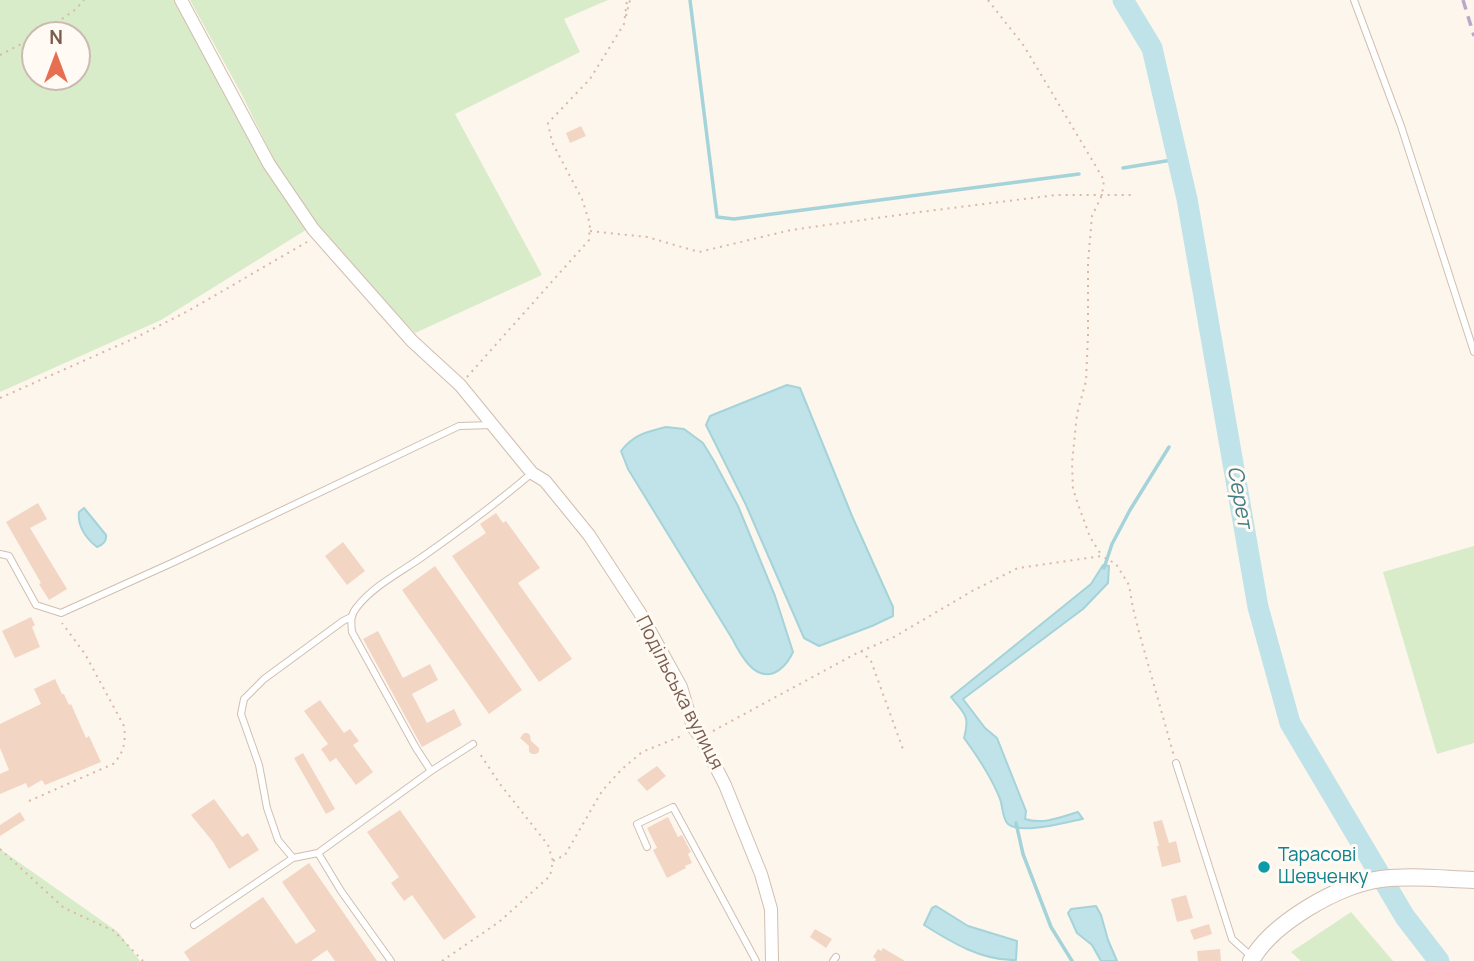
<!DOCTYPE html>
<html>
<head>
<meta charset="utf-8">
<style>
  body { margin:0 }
  #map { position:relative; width:1474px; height:961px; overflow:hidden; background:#fdf6ec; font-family:Manrope,sans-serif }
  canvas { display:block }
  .north { position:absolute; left:21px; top:21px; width:70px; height:70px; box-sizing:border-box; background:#fffaf3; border:2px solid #cabbb1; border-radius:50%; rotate:0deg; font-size:19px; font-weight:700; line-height:28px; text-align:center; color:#7a5c4d }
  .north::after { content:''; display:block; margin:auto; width:24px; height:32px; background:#e76f51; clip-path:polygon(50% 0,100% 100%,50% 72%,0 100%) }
</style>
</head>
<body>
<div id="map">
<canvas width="1474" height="961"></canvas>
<div class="north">N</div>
</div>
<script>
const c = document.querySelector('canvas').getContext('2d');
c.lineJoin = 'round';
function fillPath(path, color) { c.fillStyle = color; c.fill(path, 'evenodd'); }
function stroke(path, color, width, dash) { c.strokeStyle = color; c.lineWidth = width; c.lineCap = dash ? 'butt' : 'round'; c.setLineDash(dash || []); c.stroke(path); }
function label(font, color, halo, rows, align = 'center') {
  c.font = font + ' Manrope,sans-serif'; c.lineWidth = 6; c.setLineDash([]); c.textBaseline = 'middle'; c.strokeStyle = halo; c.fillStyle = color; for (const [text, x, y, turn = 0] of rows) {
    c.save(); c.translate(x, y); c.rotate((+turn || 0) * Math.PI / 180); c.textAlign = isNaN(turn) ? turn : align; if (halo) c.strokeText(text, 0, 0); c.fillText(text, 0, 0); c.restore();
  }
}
const green = new Path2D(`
  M0,0H176L309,228L161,320L0,392ZM35,35H77V77H35Z
  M190,0H608L564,19L580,52L455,114L542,275L415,333L329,245L282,176L242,95Z
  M1474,546V743L1437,754L1383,572Z
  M0,849L118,932L140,961H0Z
  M1351,912L1393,961H1301L1291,952Z`);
const water = new Path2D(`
  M787,385L800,388L852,516L893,607V616L872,626L819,646L804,638L746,505L706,425L710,416Z
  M666,427L684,429L703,443L714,461L738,506L775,596L793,652C787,665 774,680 758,672C748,667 738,650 733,640L628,469L621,451C634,434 647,432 666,427Z
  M84,508L106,535C107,542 103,545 97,547C86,539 77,525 79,512Z
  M1103,565L1109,566L1108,583L1083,609L963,699L985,728L997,738L1026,811L1025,819C1043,825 1061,817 1078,812L1083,819C1066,822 1021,835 1008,824C1002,819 1003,806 1000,799C991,776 978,757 964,738C970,715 965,715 951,697L1091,584Z
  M936,906L968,926L1017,941L1016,960C982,961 951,942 924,925L932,908Z
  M1096,906L1101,915L1108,940L1117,961H1101L1092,945L1077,933L1068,913L1071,909Z`);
const stream = new Path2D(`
  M690,0L717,217L734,219L1079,174
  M1123,168L1178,159
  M1104,568L1112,544L1130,510L1169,447
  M1016,823L1023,854L1051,927L1072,961`);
const river = new Path2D(`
  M1123,0L1152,48L1187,199L1258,607L1290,723L1405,917L1439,961`);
const building = new Path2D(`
  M581,126L586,136L570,143L566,133Z
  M38,503L47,519L30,528L67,589L49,600L39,584L41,583L6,522Z
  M496,513L503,523L506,521L540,568L518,583L572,659L539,682L452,556L486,533L480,524Z
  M343,542L365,571L347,585L325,556Z
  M435,566L522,690L489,714L402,590Z
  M31,617L35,625L32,627L40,647L15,658L2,631Z
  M378,631L403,678L430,664L438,680L412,694L427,723L454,709L462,725L422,747L363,639Z
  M55,679L62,694H64L69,705L71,704L86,738L89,736L101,762L45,785L42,780L28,788L26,783L0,794V774L9,770L0,748V724L41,704L34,689Z
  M320,700L344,733L350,729L359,741L353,745L373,772L356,785L336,758L330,762L321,749L328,744L304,711Z
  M524,733H528L530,735L531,741L539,748V752L536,754H532L529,752V746L520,738Z
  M303,753L335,809L326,814L294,758Z
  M657,766L666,776L647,791L637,780Z
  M214,799L242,837L248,833L259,850L229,869L213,842L191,815Z
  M400,810L476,917L444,940L412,895L404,901L391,883L399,877L367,832Z
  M20,812L25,820L0,836V825Z
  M668,817L678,837L682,835L691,852L688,854L692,863L685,866L686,868L667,878L653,850L657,848L647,828Z
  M1162,820L1169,843L1176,841L1181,862L1162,867L1157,846H1159L1153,822Z
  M309,863L377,961H335L327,950L311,961H190L184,952L263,897L296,944L316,931L282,882Z
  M1186,895L1193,918L1177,922L1171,899Z
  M1209,924L1212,934L1194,940L1190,930Z
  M815,929L832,939L826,948L810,937Z
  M883,948L905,961H875L876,959L873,957L878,949L881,951Z
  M1220,949L1221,961H1198L1197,951Z`);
const path = new Path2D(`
  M988,0L1024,46L1104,180L1102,195L1092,216L1088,262V335L1086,381L1077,414L1072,463L1073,489L1079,507L1090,537L1102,556
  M626,16L630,0
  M39,35L76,9L84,0
  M0,55L35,37
  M590,231L647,237L699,252L791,230L920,212L1056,195H1135
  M467,377L589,240L590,224L582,199L552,142L548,123L590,79L624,24L627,0
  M0,398L135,338L188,311L307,242
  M861,651L871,661L904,752
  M713,731L857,653L894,637L974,590L1018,568L1102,556L1116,564L1129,585L1133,608L1139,632L1174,756
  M29,801L113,764C124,753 126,741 124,726L85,654L62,623
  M0,849L64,908L114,931L143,961
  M553,861L565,855L602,791L621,770L642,752L679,737H684
  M442,961L499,922L550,876L553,861L548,845L500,784L478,751`);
const service = new Path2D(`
  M1354,0L1401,126L1474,352
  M0,554L9,556L36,605L61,613L174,562L459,426L493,425
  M1176,763L1232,939L1252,957
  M431,771L473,744
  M647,847L637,824L673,807L756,961
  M318,853L341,891L391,961
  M293,858L278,840L267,808L259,765L241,714L244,699L264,679L343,621L351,617
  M194,925L293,858L318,853L431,771L416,748L352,632C351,622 350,615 357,607C374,585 403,571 425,555C462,529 498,502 532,473
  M833,961L836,957`);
const minor = new Path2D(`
  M181,0L269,164L313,229L412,341L460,385L532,473L545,481L589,535L640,613L681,687L693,727L701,738L725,785L761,874L771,909L772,961`);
const tertiary = new Path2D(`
  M1251,961C1271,924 1339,884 1381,879C1412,875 1443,879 1474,880`);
const rail = new Path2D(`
  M1463,0L1474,36`);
const markers = [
  [1264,867,7,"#0f9aa8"]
];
const streetNames = [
  ["Подільська вулиця",679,693,63]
];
const cultureNames = [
  ["Тарасові",1278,856],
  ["Шевченку",1278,878]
];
const waterNames = [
  ["Серет",1239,497,80]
];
fillPath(green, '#d8ecc9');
fillPath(water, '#bfe3e8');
stroke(water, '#a5d3da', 2);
stroke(stream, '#a5d3da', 3.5);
stroke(river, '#bfe3e8', 21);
fillPath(building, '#f3d5c3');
stroke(service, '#d1beb0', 8);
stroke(minor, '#d1beb0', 14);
stroke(tertiary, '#d1beb0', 18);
stroke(path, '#d9b8a5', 2, [2, 5]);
stroke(service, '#fff', 6);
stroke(minor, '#fff', 12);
stroke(tertiary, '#fff', 16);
stroke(rail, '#b9a8c9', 3.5, [10, 7]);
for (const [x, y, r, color] of markers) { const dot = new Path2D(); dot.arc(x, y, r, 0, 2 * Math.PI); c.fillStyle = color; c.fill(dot); stroke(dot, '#fffaf3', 2.5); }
label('19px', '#7a5c4d', '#fffaf3', streetNames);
label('19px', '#0d838f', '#fffaf3', cultureNames, 'left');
label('italic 21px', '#437c86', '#fffaf3', waterNames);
</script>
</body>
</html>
